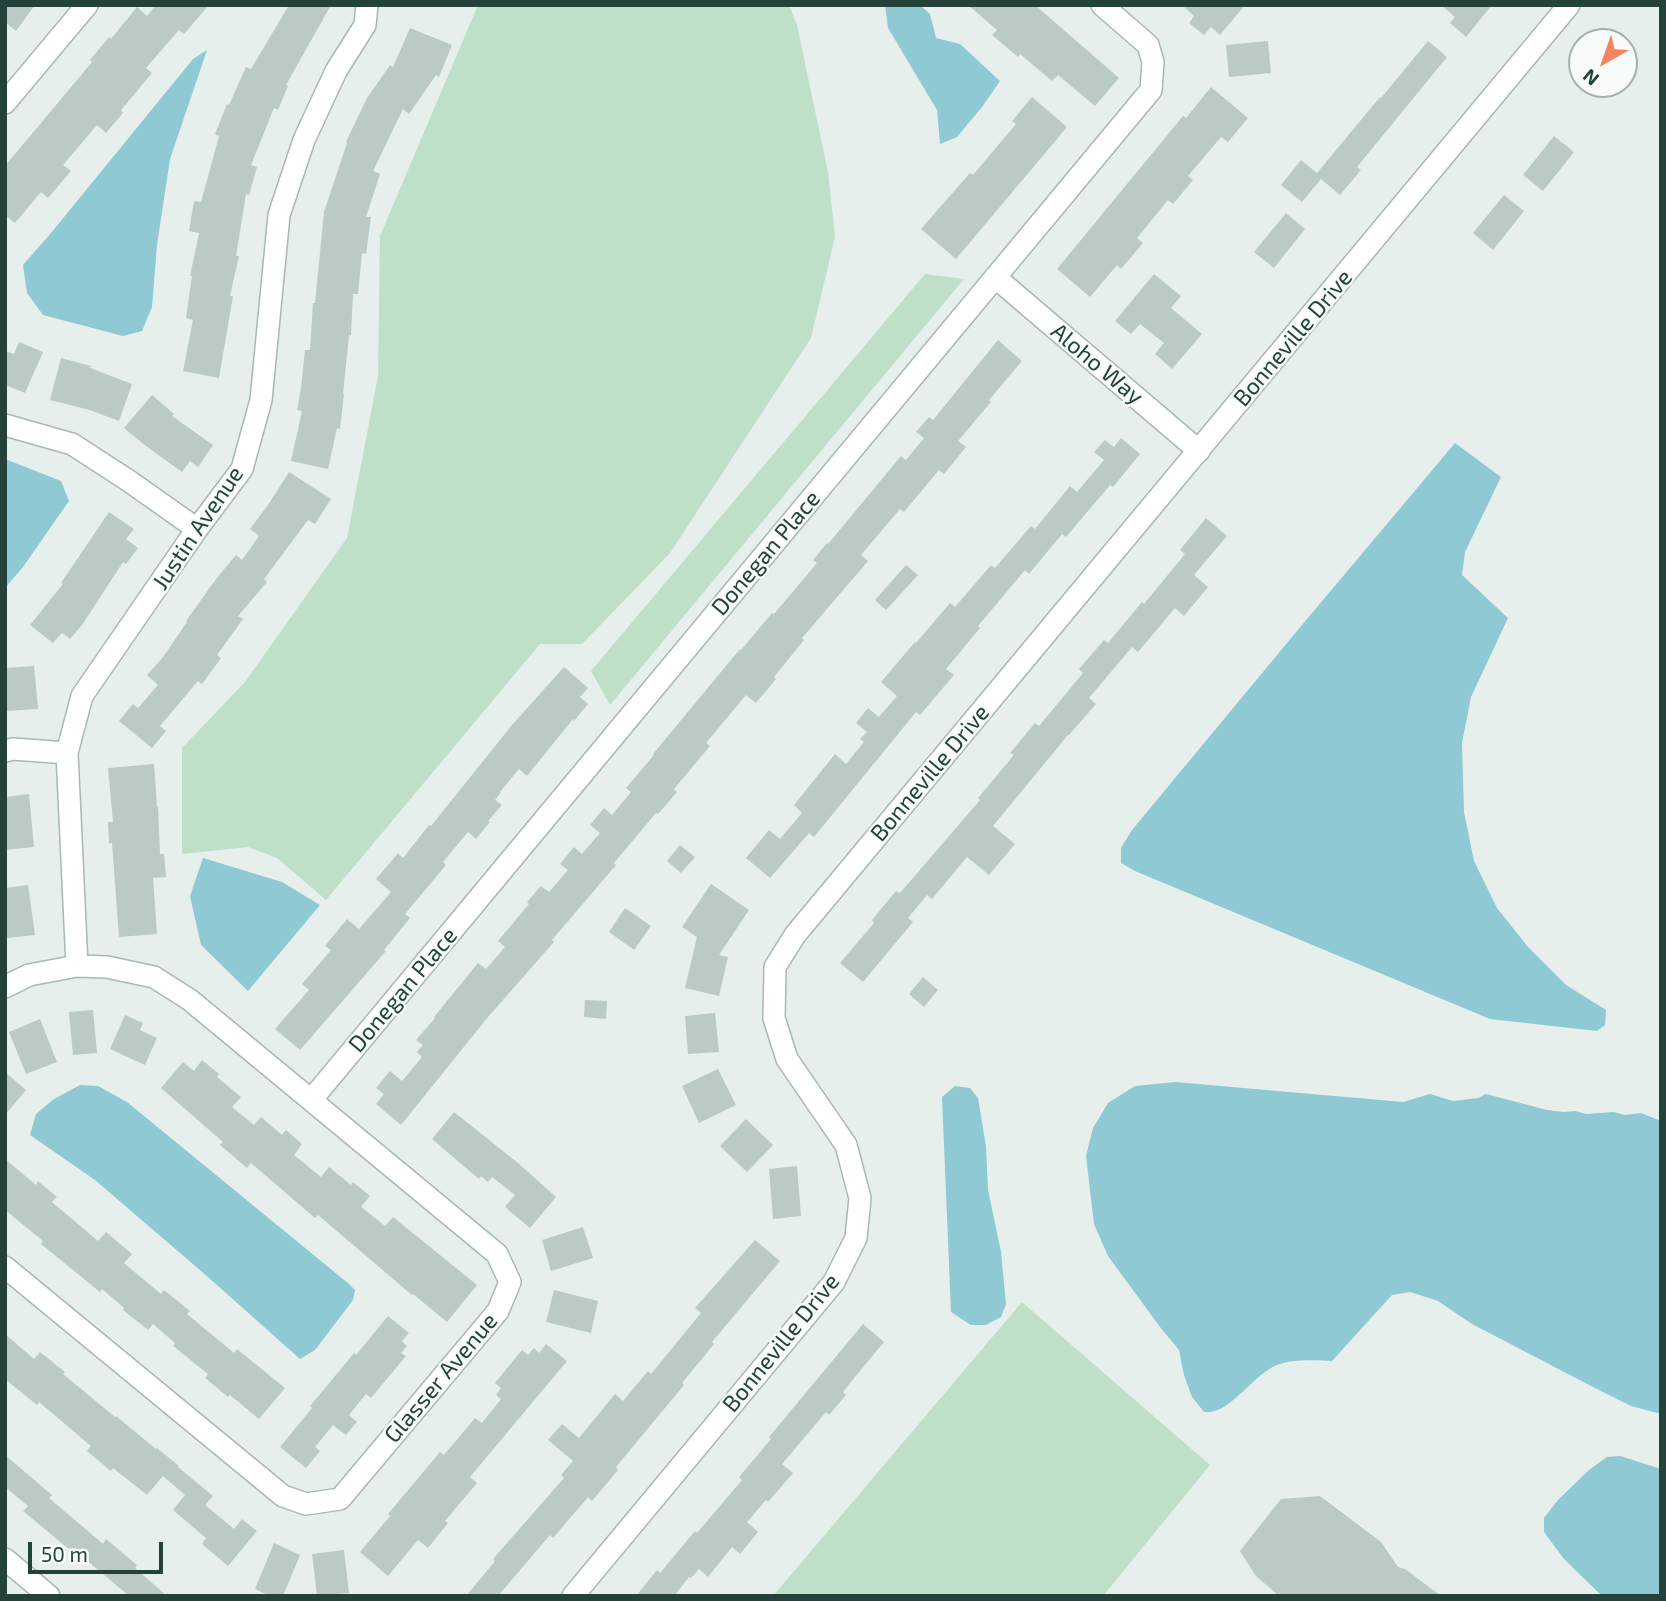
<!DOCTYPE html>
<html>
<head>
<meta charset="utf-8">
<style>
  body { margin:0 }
  #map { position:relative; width:1666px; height:1601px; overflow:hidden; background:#e6efeb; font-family:"Exo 2",sans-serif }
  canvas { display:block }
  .frame { position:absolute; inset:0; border:7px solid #24423a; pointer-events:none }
  .north { position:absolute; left:1568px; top:28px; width:70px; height:70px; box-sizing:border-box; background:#f7fbf9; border:2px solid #a3b1ad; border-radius:50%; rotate:220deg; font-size:19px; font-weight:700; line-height:28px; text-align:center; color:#24423a }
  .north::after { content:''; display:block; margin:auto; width:24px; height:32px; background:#f4845f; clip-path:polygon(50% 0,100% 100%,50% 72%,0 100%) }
  .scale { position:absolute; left:28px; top:1542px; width:135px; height:32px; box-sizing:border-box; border:4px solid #24423a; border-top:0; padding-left:9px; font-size:21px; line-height:24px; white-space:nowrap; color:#24423a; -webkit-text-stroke:5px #f7fbf9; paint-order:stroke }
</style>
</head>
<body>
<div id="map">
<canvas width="1666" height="1601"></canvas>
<div class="frame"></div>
<div class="north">N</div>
<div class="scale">50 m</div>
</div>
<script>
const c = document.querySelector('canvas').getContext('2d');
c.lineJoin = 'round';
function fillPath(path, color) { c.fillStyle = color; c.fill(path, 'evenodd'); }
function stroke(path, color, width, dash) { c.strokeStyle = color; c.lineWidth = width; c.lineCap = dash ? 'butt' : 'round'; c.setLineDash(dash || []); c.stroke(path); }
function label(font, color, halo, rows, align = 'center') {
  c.font = font + ' "Exo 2",sans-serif'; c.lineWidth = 5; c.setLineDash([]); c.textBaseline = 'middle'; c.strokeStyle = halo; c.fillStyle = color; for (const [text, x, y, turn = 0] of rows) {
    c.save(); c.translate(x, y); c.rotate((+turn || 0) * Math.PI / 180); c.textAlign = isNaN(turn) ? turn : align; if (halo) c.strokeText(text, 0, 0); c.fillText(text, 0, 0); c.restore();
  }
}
const green = new Path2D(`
  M478,5H789L797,25L828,172L835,237L811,338L670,553L582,644H540L326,900L277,858L248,847L182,854V748L245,682L347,538L378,376L380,236Z
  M925,274L964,279L610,705L591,671Z
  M1022,1302L1210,1465L1103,1596H773Z`);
const water = new Path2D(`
  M885,5H920L930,14L936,38L960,44L1000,81L982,107L957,137L940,144L937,110L888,28Z
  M207,50L170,159L157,245L152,307L142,331L123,336L43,315L27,293L23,265L51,233L193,59Z
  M1455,443L1501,477L1465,552L1462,575L1508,618L1471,697L1462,743L1464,812L1474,861L1497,908L1528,947L1566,985L1606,1010L1605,1025L1597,1031L1490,1019L1135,871L1121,863V848L1132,830L1302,625Z
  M5,459L61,481L69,501L23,567L5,588Z
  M203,858L282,882L320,905L248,991L201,945L190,896Z
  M1175,1082L1403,1102L1430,1094L1453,1101L1478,1098L1486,1094L1547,1110L1564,1112L1575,1111L1586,1114L1614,1112L1625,1115L1641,1113L1661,1121V1414L1631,1406L1593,1387L1472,1324L1438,1301L1410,1292L1392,1295L1332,1361C1316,1360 1291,1359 1277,1365C1252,1375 1230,1415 1204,1412L1192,1397L1184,1375L1179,1350L1160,1327L1108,1256L1094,1224L1086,1156L1093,1128L1108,1103L1135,1086Z
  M80,1085L98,1086L127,1102L349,1284L355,1290L353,1300L315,1350L300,1359L208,1277L95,1180L30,1135L36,1114L54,1099Z
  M955,1086L970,1088L978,1098L986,1146L988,1190L1001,1252L1006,1304L1001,1317L986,1325H971L951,1312L942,1097Z
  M1620,1456L1661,1469V1596H1602L1564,1559L1544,1532V1518L1558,1500L1589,1470L1607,1457Z`);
const building = new Path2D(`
  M5,5H35L16,31L5,22Z
  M156,5H209L184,34L179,30L146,68L152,73L121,110L123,113L106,133L97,125L63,165L71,171L48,198L41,192L15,223L5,215V166L92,62L90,60L109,37L111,39L137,7L147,16Z
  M289,5H331L286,85L288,86L278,110L274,108L251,165L257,167L249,195L246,194L236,256H239L230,296H233L219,378L183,371L193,320L186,318L192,276H190L199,233L189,231L194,201L201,202L219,136L215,134L227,104L229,105L246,67L251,69Z
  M968,5H1035L1119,78L1095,106L1058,75L1052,81L1020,54L1018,57L992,35L997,30Z
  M1182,5H1245L1220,35L1211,27L1204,35L1189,23L1194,16Z
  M1441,5H1492L1466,37L1450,23L1455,17Z
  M410,28L452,45L439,77L436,75L409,114L403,109L373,171L380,174L366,217H371L366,254L362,253L358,294H353L351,335H349L343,394H344L340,429L337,428L328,469L291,461L302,411L297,410L301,388L305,350H310L313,303H315L324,212L347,143L346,142L367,98L390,65L393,67Z
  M1268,41L1271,73L1229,77L1226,45Z
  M1428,41L1447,57L1357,167L1361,170L1340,195L1321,179L1302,202L1281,185L1301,160L1317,173L1380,97L1381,98Z
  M1211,87L1248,118L1228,142L1221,137L1188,176L1193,180L1173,204L1168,200L1137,238L1143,243L1121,269L1117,265L1090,297L1057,269L1183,116L1186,118Z
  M1032,97L1067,127L956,259L921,229L970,173L973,175L1016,124L1012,121Z
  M1554,136L1574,152L1543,191L1523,175Z
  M1504,195L1524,211L1493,250L1473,233Z
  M1286,213L1305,229L1274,268L1254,252Z
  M1154,274L1181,296L1171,308L1202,334L1172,369L1155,354L1164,343L1140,324L1131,334L1115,321Z
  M998,340L1022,361L989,400L991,402L958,441L966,447L944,474L939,470L904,512L900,509L861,555L868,561L802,638L804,640L774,677L776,679L756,703L746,695L706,743L710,746L674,789L677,792L658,814L656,813L614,863L616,865L552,940L554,942L488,1017L401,1125L376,1104L384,1094L376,1088L390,1071L402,1081L422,1057L417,1052L423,1045L416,1040L435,1018L434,1017L478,963L486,969L505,947L498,941L529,904L527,902L541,886L549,892L568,870L560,864L574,847L582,854L600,833L590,825L604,808L612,815L631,792L626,788L654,755L653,754L740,649L741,650L772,613L774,614L817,563L813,560L827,543L828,544L901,456L906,460L924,438L916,432L929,417L933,420Z
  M19,342L43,352L25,393L5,385V351L14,354Z
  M61,358L91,366L90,368L132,384L119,421L90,410L50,400Z
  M152,395L174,414L172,416L213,445L198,467L190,461L182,472L146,446L124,428Z
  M1121,438L1140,454L1113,487L1110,485L1066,537L1062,534L1029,574L1025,570L978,626L980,628L946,669L954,675L920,715L916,712L814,837L809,833L770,878L746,858L769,830L780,839L802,813L794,805L835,754L846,764L864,742L860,739L867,732L856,723L868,708L879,717L897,696L881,682L915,642L916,643L950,603L955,607L991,565L995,568L1031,526L1035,529L1070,486L1077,492L1104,460L1094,452L1105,440L1114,447Z
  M289,472L331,499L315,524L308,520L264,579L267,582L238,616L243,619L217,655L221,658L202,684L198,681L160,726L166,731L152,748L119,721L133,704L138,708L158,685L147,675L163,657L187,622L186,621L216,579L236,555L242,560L259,536L250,529L268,505Z
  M109,512L134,529L126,539L138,548L126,564L123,562L82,625L70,639L62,633L53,643L30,625L63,584L61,583Z
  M1206,518L1227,536L1194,575L1208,587L1184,616L1175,608L1138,652L1132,647L1089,698L1096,704L1069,735H1068L993,826L1015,844L989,875L967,857L932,899L927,895L908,918L913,922L863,982L840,963L874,923L872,920L896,891L900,893L980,800L978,798L1014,755L1010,753L1035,723L1039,726L1083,673L1079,669L1104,640L1108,643L1142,602L1144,604L1185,554L1180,550Z
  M906,565L918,575L886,610L875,600Z
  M34,666L38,709L7,711L5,668Z
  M564,667L588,688L580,697L588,704L574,721L573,719L527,776L519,769L500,792H501L495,800L502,805L488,821L490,822L476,839L468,832L443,862L446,865L405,914L410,918L384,950L386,951L300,1050L275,1029L309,990L302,984L331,950L325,946L347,919L359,929L391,892L376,879L398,853L403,858L429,825L431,826L512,725Z
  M154,764L157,807H158L160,854H164L166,877L153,878L157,934L119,937L112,843H109L108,822H113L108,768Z
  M29,794L34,847L5,850V797Z
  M680,845L695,857L681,873L667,861Z
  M711,884L749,910L719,955L728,957L719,996L685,988L697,937L682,927Z
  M28,885L35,935L7,938L5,888Z
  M625,908L651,926L634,950L609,932Z
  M923,977L938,990L924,1007L909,994Z
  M585,1000L607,1001L606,1019L584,1017Z
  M93,1010L97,1053L73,1055L69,1012Z
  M715,1013L719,1052L688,1054L685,1016Z
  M125,1015L143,1023L140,1030L157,1038L145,1065L110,1049Z
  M40,1019L57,1062L26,1074L9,1032Z
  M202,1060L219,1074L217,1077L241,1097L232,1107L254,1125L261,1117L282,1135L286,1130L302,1144L294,1155L321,1177L329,1167L351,1185L353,1182L370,1196L361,1207L385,1226L393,1217L477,1285L447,1322L413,1294L412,1295L318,1215L315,1218L251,1163L247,1168L220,1145L223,1142L161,1088L183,1062L194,1071Z
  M718,1069L736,1105L699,1123L682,1086Z
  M5,1072L26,1090L5,1115Z
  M454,1112L518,1163L556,1197L530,1228L505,1207L515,1195L492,1177L488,1182L481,1176L479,1179L432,1139Z
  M746,1119L773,1145L747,1172L720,1146Z
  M5,1159L36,1185L38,1181L57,1197L52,1202L98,1241L106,1232L132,1254L124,1263L161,1294L164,1290L190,1311L187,1314L234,1353L237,1349L285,1388L259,1419L230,1395L228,1397L205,1378L208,1374L173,1346L175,1343L153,1324L148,1330L123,1310L124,1308L102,1289L100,1292L41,1244L43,1241L5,1210Z
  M797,1166L801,1216L773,1219L769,1169Z
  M583,1227L593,1258L551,1271L542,1240Z
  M755,1240L780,1261L712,1342L714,1344L682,1383L684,1385L616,1467L618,1470L592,1501L588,1497L553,1538L550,1535L498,1596H466L495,1561L493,1559L564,1478L561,1475L573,1461L548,1440L562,1424L579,1438L615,1394L623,1401L648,1371L651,1374L701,1313L695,1308Z
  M554,1290L598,1301L591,1333L546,1322Z
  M388,1316L409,1333L402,1341L407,1346L401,1353L406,1356L371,1398L366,1394L349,1415L357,1422L346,1435L333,1425L315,1447L320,1451L306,1468L280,1447L312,1408L310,1406L326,1387L354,1353L356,1355Z
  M863,1324L884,1342L850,1383L843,1392L846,1395L829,1415L826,1412L782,1464L793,1473L768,1502L766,1500L747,1522L758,1532L740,1554L732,1547L708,1577L699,1569L691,1578L689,1577L674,1596H636L657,1570L660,1573L695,1531L697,1533L742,1480L739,1477L771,1439L769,1437Z
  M5,1334L34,1359L40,1352L65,1372L63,1374L115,1417L116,1416L156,1449L157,1448L179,1466L178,1467L213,1496L205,1505L234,1529L242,1519L257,1531L228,1566L202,1544L206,1538L173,1510L185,1495L163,1476L147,1495L113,1468L111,1471L87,1451L91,1446L39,1402L37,1405L5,1379Z
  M546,1344L567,1361L470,1477L477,1483L445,1521L448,1523L428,1548L418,1540L388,1576L360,1552L390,1516L388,1514L440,1452L444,1455L475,1418L482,1423L501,1399L496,1395L501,1388L495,1383L522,1350L528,1355L534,1348L539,1353Z
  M5,1455L52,1495L49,1498L103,1544L106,1539L137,1565L135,1568L167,1596H129L78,1553L76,1555L23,1511L28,1506L5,1487Z
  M1320,1496L1381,1542L1398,1567L1405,1569L1441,1596H1279L1256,1576L1240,1551L1281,1499Z
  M274,1543L300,1555L283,1596H270L255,1589Z
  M344,1550L349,1593L317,1596L312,1554Z`);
const minor = new Path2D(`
  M5,103L87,5
  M995,277L1199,451
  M5,425L72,444L129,481L197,529
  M5,751L13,749L67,753
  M77,966L67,753L82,696L197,529L242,469L261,400L279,215L304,140L336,71L365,25L367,5
  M5,987L29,975L77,966L107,967L154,977L190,1000L497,1254L510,1282L498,1311L340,1499L306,1504L283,1496L5,1267
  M312,1099L1151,90L1153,62L1148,45L1102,5
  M5,1559L49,1596`);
const tertiary = new Path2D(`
  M573,1596L834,1282L856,1238L860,1198L846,1145L787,1059L774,1018L775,967L795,935L1569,5`);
const streetNames = [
  ["Bonneville Drive",1293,338,-50],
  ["Aloho Way",1097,364,40],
  ["Justin Avenue",198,528,-56],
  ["Donegan Place",766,553,-50],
  ["Bonneville Drive",930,773,-50],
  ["Donegan Place",403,990,-50],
  ["Bonneville Drive",781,1343,-51],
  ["Glasser Avenue",441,1378,-50]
];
fillPath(green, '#bfe0c8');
fillPath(water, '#8ec9d4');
fillPath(building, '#bbcac4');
stroke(minor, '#a8b8b2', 24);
stroke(tertiary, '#a8b8b2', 24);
stroke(minor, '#fff', 21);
stroke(tertiary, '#fff', 21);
label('23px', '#24423a', '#f7fbf9', streetNames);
</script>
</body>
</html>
